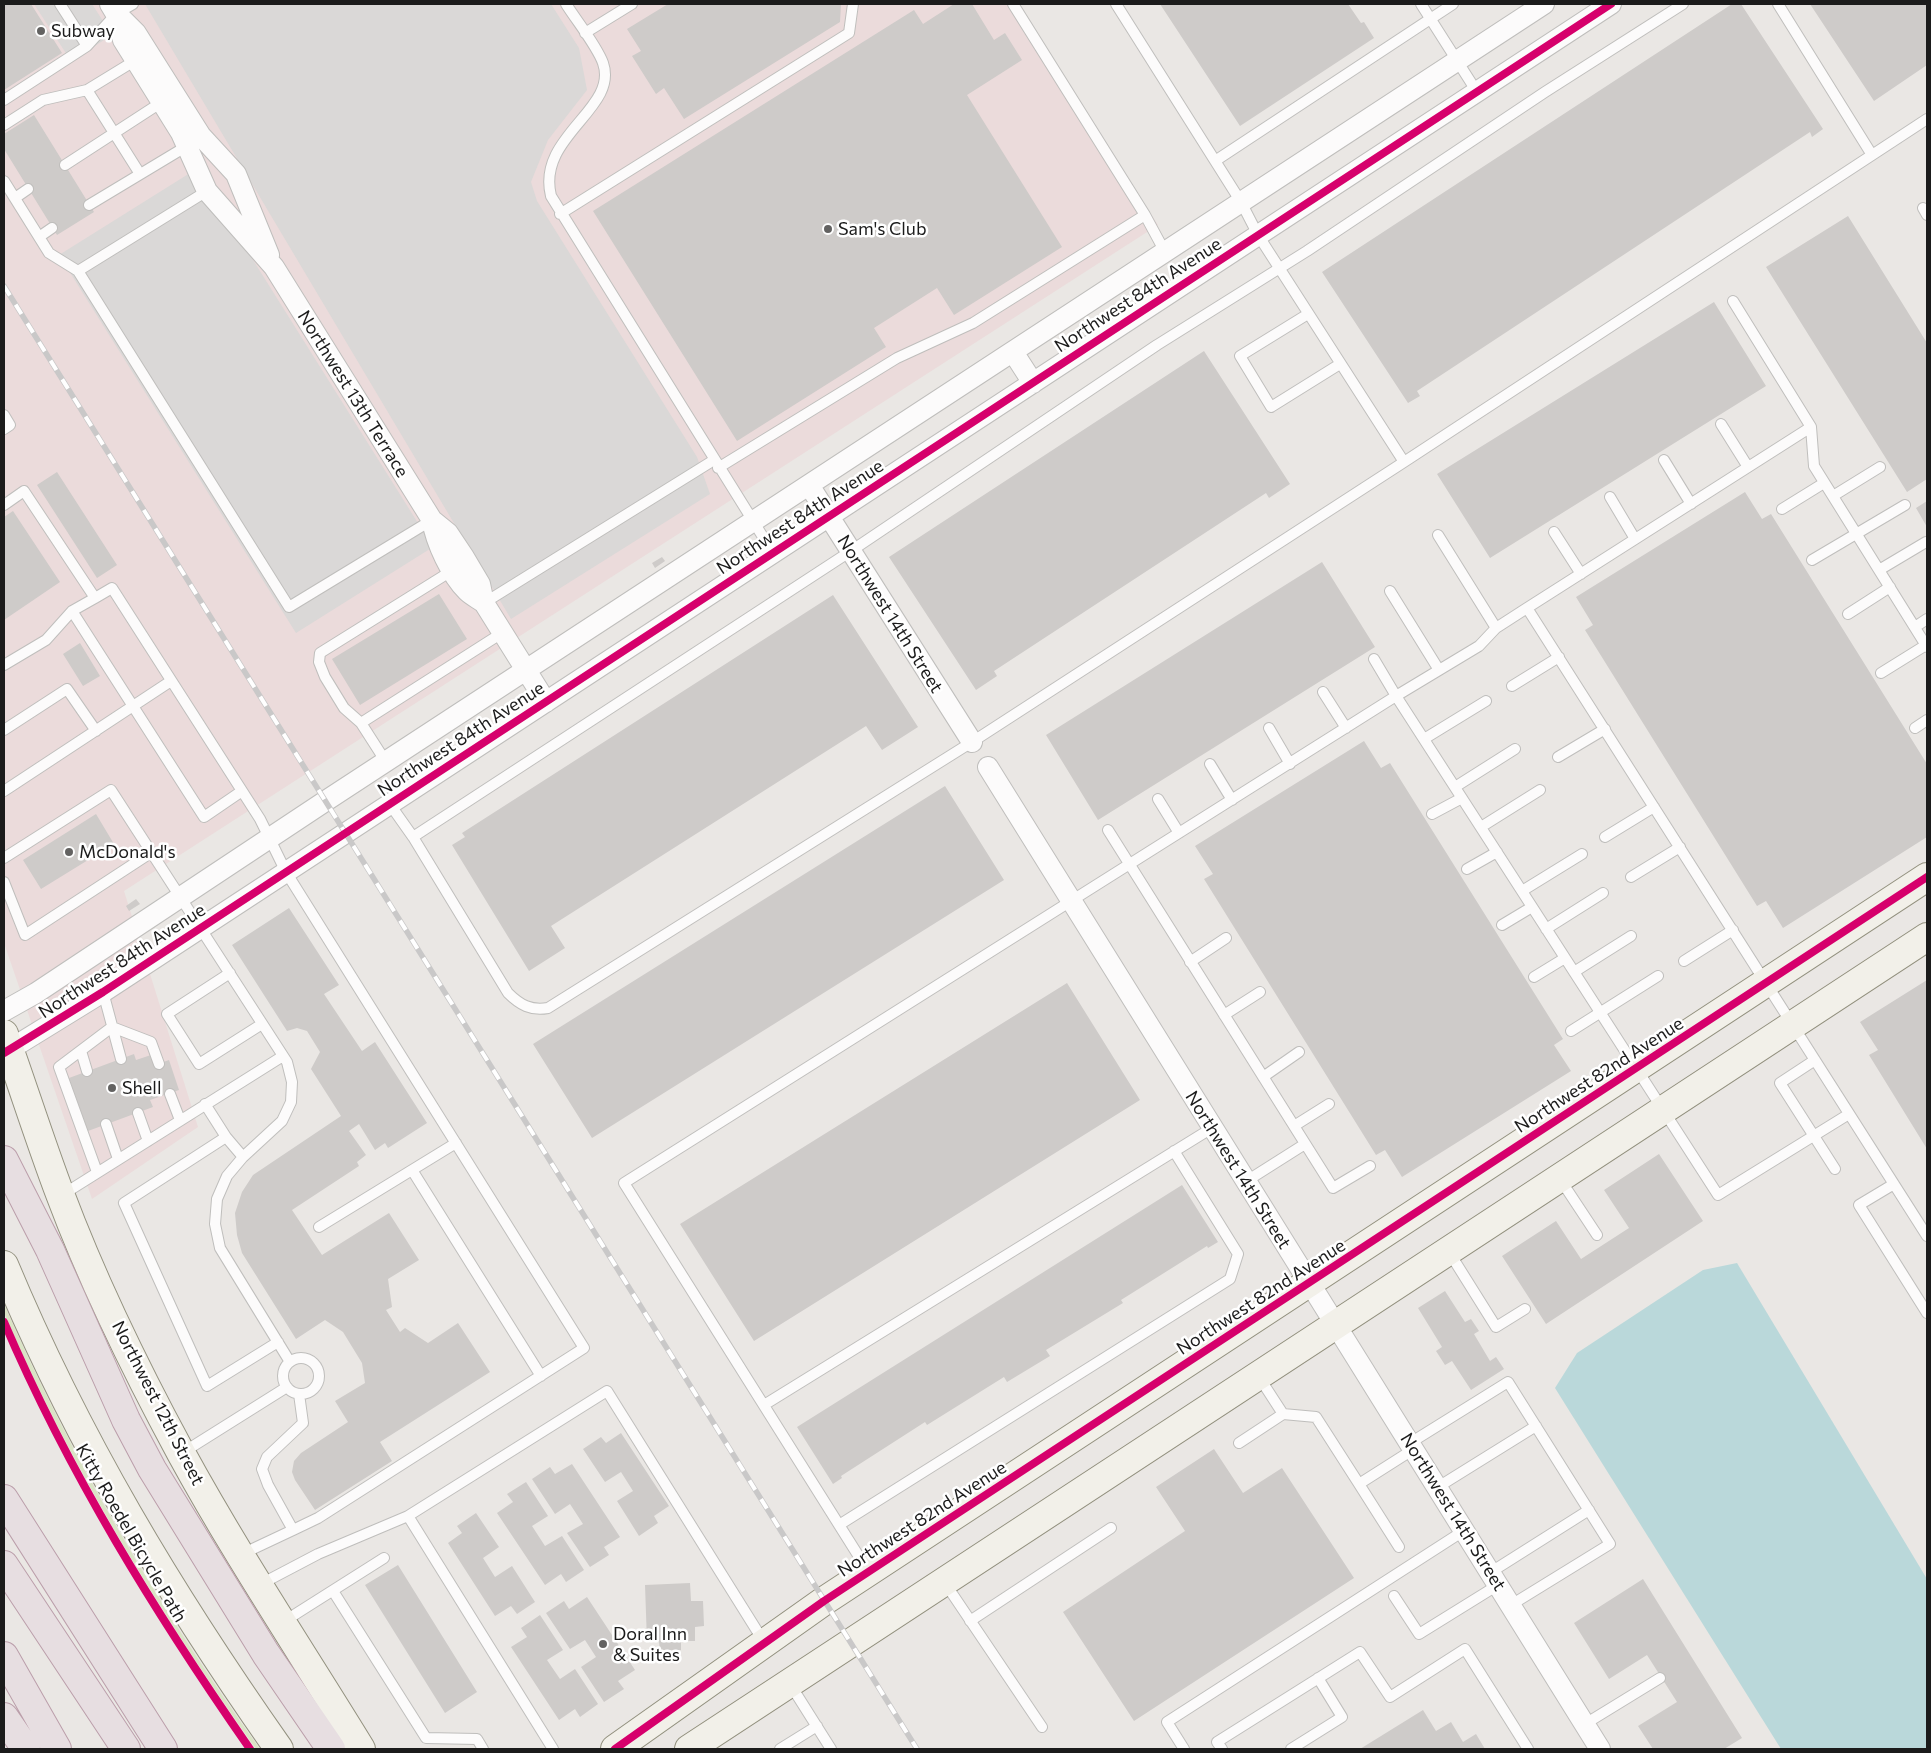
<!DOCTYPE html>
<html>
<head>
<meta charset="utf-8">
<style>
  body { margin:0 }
  #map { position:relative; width:1931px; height:1753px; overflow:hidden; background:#eae7e4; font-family:Commissioner,sans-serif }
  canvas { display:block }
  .frame { position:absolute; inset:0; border:5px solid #1b1b1b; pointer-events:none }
</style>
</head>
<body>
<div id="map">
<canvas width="1931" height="1753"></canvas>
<div class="frame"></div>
</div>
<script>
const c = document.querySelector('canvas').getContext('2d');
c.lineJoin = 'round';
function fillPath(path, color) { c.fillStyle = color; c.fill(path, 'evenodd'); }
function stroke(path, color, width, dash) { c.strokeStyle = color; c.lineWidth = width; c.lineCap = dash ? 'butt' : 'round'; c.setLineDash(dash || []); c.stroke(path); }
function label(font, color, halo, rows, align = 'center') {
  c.font = font + ' Commissioner,sans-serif'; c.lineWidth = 5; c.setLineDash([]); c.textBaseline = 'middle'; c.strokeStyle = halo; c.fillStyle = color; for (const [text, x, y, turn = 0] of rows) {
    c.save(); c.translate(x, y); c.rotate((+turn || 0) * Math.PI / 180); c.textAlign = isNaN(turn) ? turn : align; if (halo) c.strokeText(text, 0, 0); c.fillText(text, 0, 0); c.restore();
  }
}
const commercial = new Path2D(`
  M4,4H1017L1158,225L124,891L198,1127L92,1199L4,943Z`);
const grass = new Path2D(`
  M4,1304C73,1462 160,1609 260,1749H256C158,1610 72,1469 4,1313Z`);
const parking = new Path2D(`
  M34,4H92L112,35L71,61Z
  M145,4H551L579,48L587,90L548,140L531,182L537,201L697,457L710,494L511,619Z
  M190,173L248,252L433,547L296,633L59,255Z`);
const water = new Path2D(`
  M1737,1263L1927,1579V1749H1781L1555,1388L1577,1353L1703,1270Z`);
const building = new Path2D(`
  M4,4H31L62,53L4,90Z
  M668,4H841L840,22L684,119L664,88L656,94L632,56L641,51L627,29Z
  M954,4H972L994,40L1005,33L1022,60L967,95L1062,247L954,315L937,288L874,328L886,347L737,441L593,211L914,10L923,24Z
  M1160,4H1348L1361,23L1364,22L1374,38L1240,126Z
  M1732,4H1741L1823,129L1812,137L1810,132L1417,391L1420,396L1408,403L1322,272Z
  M1810,4H1927V65L1874,101Z
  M34,115L94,212L57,235L4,149V134Z
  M1848,216L1927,343V479L1907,492L1766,267Z
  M1714,302L1766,386L1490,558L1437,474Z
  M1204,351L1290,484L1269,498L1266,493L994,671L997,676L976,690L889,557Z
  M57,472L117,565L97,578L37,485Z
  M1745,492L1762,519L1771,514L1927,764V837L1783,928L1766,901L1757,906L1585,630L1593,625L1576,597Z
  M1927,501V527L1916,508Z
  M13,511L60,582L4,620V517Z
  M662,557L665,561L655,568L652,563Z
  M1322,562L1375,647L1098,820L1046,735Z
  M439,594L467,639L360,705L332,659Z
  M833,595L918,727L882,750L866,726L551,926L565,948L529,971L452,845L465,837L462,833Z
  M80,643L100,676L83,686L63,654Z
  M1364,741L1381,768L1390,763L1563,1039L1554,1045L1571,1071L1402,1177L1385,1150L1376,1155L1204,879L1213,874L1195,846Z
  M945,786L1004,880L592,1138L533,1044Z
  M96,814L114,844L41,889L23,860Z
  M136,899L140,904L129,911L126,906Z
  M289,908L339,985L324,994L362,1051L375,1042L427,1123L388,1148L385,1143L375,1150L359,1124L349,1131L366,1155L357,1162L359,1166L292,1210L322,1255L389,1213L419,1260L388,1279L392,1307L386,1310L400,1332L405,1328L428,1343L458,1323L490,1372L380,1442L392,1461L315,1510L295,1480L292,1472L294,1461L301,1453L348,1422L335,1401L365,1383L362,1363L343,1332L325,1320L296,1339L242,1253L237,1235L235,1213L242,1192L253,1175L341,1116L311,1069L320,1052L307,1031L297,1028L287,1031L232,945Z
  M1927,980V1149L1869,1055L1878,1050L1860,1022Z
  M1067,983L1140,1100L754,1341L680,1224Z
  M134,1054L136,1060L151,1055L155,1065L169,1060L179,1090L150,1100L153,1107L88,1131L69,1078Z
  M1659,1154L1703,1221L1546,1324L1502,1256L1556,1221L1581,1259L1629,1228L1604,1190Z
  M1182,1185L1218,1242L1208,1248L1207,1246L1121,1300L1123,1303L1046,1350L1050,1356L1007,1382L1004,1377L927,1425L925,1422L841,1476L842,1478L833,1484L797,1427Z
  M1445,1291L1465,1322L1471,1319L1479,1331L1474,1334L1490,1361L1496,1357L1504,1369L1471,1390L1452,1361L1445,1365L1436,1351L1442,1347L1418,1308Z
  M621,1433L669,1506L654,1516L658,1523L639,1536L617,1501L633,1491L621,1472L605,1482L583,1449L601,1437L606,1443Z
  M1214,1449L1243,1493L1282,1468L1354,1578L1134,1721L1063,1612L1185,1531L1156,1487Z
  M572,1464L620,1537L604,1547L609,1555L590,1567L567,1533L583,1524L570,1504L555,1514L532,1479L550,1467L555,1474Z
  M526,1482L548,1516L532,1526L545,1546L562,1536L584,1570L566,1582L561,1574L545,1585L497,1513L513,1502L507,1494Z
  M476,1513L499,1547L483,1558L495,1577L512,1566L535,1602L517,1614L511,1606L495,1616L448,1543L462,1533L457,1526Z
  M398,1565L477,1692L445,1713L365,1585Z
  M1643,1579L1742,1738L1724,1749H1653L1638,1726L1677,1702L1647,1655L1609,1679L1574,1623Z
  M690,1583L691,1601H703L704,1626L695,1627V1641H681V1650H660L659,1642H647L645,1585Z
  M587,1597L635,1670L618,1681L624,1689L604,1702L581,1667L596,1657L585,1640L570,1649L546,1613L564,1601L569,1609Z
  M540,1615L563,1650L547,1660L560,1679L575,1669L598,1704L580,1717L575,1709L559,1720L511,1647L527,1637L521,1628Z
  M1423,1710L1436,1731L1451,1722L1463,1742L1476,1734L1485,1749H1360Z`);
const lane = new Path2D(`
  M60,4L87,46L116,14L133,4
  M566,4C576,20 597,46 603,63C619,109 536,136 551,196L773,553
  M1013,4L1145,215L1165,252
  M1116,4L1241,202L1258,235L1404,462
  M1421,4L1477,92
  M1778,4L1872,155
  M585,33L632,4
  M87,90L140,174
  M4,100L87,46
  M4,125L43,100L87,90L136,60
  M1215,161L1453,4
  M65,165L165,100
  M4,181L49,253L78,271
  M207,191L78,271L289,607L432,520
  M15,198L28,189
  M89,205L187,146
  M1923,208L1927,215
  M560,214L849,33L853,4
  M39,237L52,228
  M1733,301L1811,427
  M1308,314L1240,356L1271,407L1340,364
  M4,415L10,425L4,429
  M1721,424L1748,467
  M1664,460L1691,504
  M718,468L897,358L973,323L1145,215
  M1833,496L1880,467
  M1610,497L1635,539
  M4,505L24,491L95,598L72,611L46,640L4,665
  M1782,509L1824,483
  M1554,532L1581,574
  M1438,535L1496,628L1527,608
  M1812,560L1905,505
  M1879,570L1926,542
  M1390,591L1439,670
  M95,598L112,588L260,819L286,872L584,1348L318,1518L293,1530
  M484,603L714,460
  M72,611L204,817L242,791
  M1848,614L1890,587
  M1915,627L1927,619
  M1927,647L1814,466L1811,427L1527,608L1927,1236
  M1374,659L1396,696L1479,646L1496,628
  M1881,673L1926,645
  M1512,686L1559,657
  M1323,692L1346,728
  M361,723L502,633
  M1269,728L1290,764
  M1915,728L1927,720
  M4,730L67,689L96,731
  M1424,739L1486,701
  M1558,757L1605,729
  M386,762L361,723L344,708L325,677L319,662L320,653L453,570
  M1210,764L1232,800
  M1455,787L1515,749
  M4,791L171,681
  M1158,799L1179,833
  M389,803L413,837L508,993C520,1005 531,1011 548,1008L972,742L1404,462L1927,119
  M1432,814L1462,798
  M1481,827L1540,790
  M1108,830L1333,1188L1370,1166
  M413,837L851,551L1157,345L1307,251L1545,92L1683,4
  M1605,837L1654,807
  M4,858L111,790L287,1062L292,1082L291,1102L282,1121L243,1157L227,1176L217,1199L215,1224L220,1248L290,1362
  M1467,869L1497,852
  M1631,877L1680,847
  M4,882L25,935L152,852
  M1522,891L1582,854
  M1502,925L1532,907
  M1546,929L1603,893
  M1684,961L1733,930
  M1190,962L1226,938
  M1574,972L1631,936
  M230,973L167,1014L199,1064L262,1024
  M1534,977L1565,958
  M103,992L121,1059
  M1224,1015L1260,992
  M1571,1031L1658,976
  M81,1051L87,1071
  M1815,1060L1780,1083L1835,1169
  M1263,1077L1299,1052
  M170,1094L180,1120
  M205,1104L226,1137
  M138,1113L148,1141
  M106,1124L118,1159
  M1294,1126L1329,1104
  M243,1157L226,1137L124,1203L207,1386L278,1342
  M412,1170L541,1376
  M97,1172L59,1067L112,1027L151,1042L159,1064
  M1560,1179L1597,1235
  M1245,1182L1305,1144
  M1894,1184L1859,1205L1927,1313
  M62,1195L283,1056
  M319,1227L456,1143
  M1449,1252L1496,1327L1525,1309
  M283 1376a18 18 0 1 1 36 0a18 18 0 1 1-36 0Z
  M1259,1377L1283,1414L1316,1417L1359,1484L1414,1449
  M764,1405L1212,1128
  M1239,1443L1283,1414
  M1410,1443L1508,1382L1610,1544L1511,1605
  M182,1453L287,1387
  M1359,1484L1399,1547
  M1438,1487L1536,1426
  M839,1525L1230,1279L1238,1254L1174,1151
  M242,1554L293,1530L268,1485L262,1469L267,1457L303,1423L299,1394
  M868,1571L624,1183L1396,696L1718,1195L1849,1114
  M1491,1572L1589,1510
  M945,1583L1042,1727
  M259,1585L318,1554L408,1516
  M333,1591L426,1738L477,1739L483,1749
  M1394,1596L1419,1634L1498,1585
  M970,1621L1111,1528
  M283,1622L384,1558
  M790,1684L831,1749
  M1585,1724L1660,1678
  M553,1749L408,1516L607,1391L764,1642
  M780,1749L817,1726
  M1184,1749L1167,1722L1465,1530
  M1222,1749L1217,1742L1360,1652L1390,1697L1465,1649L1528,1749
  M1291,1749L1342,1717L1318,1678`);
const street = new Path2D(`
  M110,4L116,14L123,40L181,133L207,191L274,267L432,520L448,533L464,557L480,584L484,603L546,702
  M118,15L136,33L201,136L236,174L269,255
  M1013,352L1033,383
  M809,485L972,742
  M432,520C436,543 451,575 467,591C472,596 479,599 484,603
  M988,767L1600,1749
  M4,1011L36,993L324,802L1544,4
  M4,1053L103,992L1611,4`);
const secondary = new Path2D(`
  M4,1034C23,1087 40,1141 60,1194C93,1282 136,1370 181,1453C236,1554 301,1651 361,1749
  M4,1265C77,1440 170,1594 279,1749
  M615,1749L824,1601L1927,877
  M689,1749L1927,937`);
const highway = new Path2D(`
  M4,1160L50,1250L126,1420L152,1469L266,1654L331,1749
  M4,1499L163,1749
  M4,1565L126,1749
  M4,1656L57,1749
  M4,1717L26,1749`);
const rail = new Path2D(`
  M4,286L917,1749`);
const cycleway = new Path2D(`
  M4,1053L103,992L1611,4
  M4,1322C69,1474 156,1614 250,1749
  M615,1749L824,1601L1927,877`);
const markers = [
  [41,31,5,"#636261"],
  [828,229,5,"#636261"],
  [69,852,5,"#636261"],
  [112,1088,5,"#636261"],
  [603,1644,5,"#636261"]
];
const poiNames = [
  ["Subway",51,31],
  ["Sam's Club",838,229],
  ["McDonald's",79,852],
  ["Shell",122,1088],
  ["Doral Inn",613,1634],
  ["& Suites",613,1655]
];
const streetNames = [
  ["Northwest 84th Avenue",1138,295,-33],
  ["Northwest 13th Terrace",353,394,58],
  ["Northwest 84th Avenue",800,517,-33],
  ["Northwest 14th Street",890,614,58],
  ["Northwest 84th Avenue",461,739,-33],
  ["Northwest 84th Avenue",122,961,-33],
  ["Northwest 82nd Avenue",1599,1075,-33],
  ["Northwest 14th Street",1238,1170,58],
  ["Northwest 82nd Avenue",1261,1297,-33],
  ["Northwest 12th Street",158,1403,63],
  ["Northwest 14th Street",1453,1512,58],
  ["Northwest 82nd Avenue",922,1519,-33],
  ["Kitty Roedel Bicycle Path",131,1533,60]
];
fillPath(commercial, '#ebdbdb');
fillPath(grass, '#dae4c5');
fillPath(parking, '#dad8d7');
fillPath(water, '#bad8da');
fillPath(building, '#cecbc9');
stroke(lane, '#bfbebc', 12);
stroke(street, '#bfbebc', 22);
stroke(secondary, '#92907e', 30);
stroke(highway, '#bb9eaa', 30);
stroke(lane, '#fcfbfb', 10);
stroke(street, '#fcfbfb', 20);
stroke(secondary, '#f2f0e9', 28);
stroke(highway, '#e7dee1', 28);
stroke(rail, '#c9c8c8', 5.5);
stroke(rail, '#fff', 4, [11]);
stroke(cycleway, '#d6006c', 8);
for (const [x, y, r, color] of markers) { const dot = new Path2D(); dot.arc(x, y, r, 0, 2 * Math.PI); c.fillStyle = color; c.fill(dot); stroke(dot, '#fff', 2); }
label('18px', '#1b1b1b', '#fff', poiNames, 'left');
label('18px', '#1b1b1b', '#fff', streetNames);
</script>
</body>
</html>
